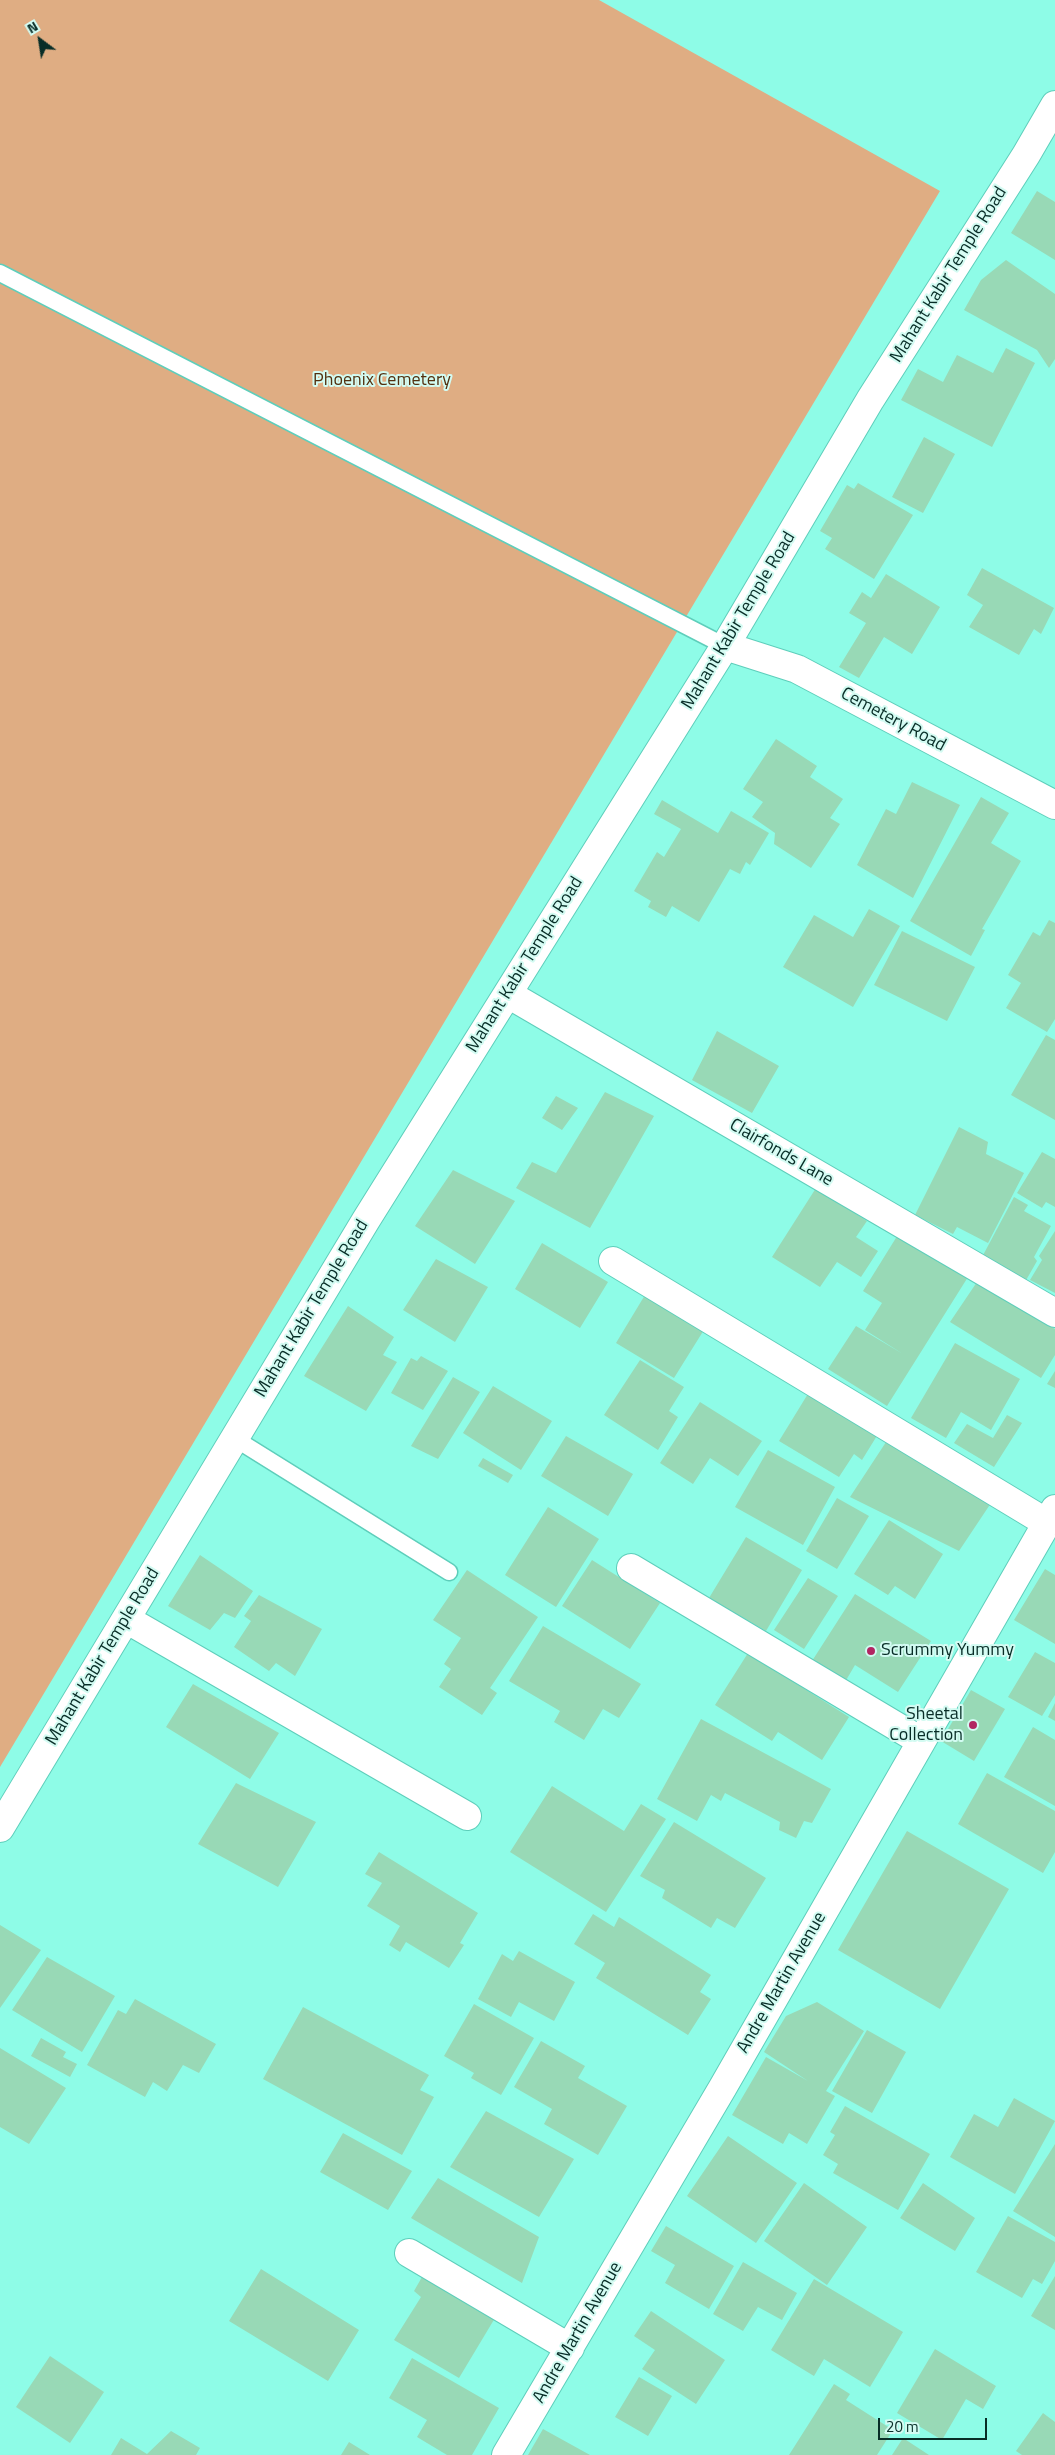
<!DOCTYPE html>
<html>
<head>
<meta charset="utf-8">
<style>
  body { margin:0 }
  #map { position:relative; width:1055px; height:2455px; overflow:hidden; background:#8efce7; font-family:"Titillium Web",sans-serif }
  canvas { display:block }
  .north { position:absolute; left:15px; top:15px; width:50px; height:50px; -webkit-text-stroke:4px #d3fbf2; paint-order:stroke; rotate:329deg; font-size:14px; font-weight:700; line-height:20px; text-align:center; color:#082d27 }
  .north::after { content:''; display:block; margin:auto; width:18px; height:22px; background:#082d27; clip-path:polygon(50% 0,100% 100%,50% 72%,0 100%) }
  .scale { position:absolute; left:878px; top:2418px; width:109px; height:22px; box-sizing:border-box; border:2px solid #082d27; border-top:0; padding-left:6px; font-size:15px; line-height:18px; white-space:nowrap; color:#082d27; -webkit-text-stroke:4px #d3fbf2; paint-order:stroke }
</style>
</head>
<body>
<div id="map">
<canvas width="1055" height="2455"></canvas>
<div class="north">N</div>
<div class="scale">20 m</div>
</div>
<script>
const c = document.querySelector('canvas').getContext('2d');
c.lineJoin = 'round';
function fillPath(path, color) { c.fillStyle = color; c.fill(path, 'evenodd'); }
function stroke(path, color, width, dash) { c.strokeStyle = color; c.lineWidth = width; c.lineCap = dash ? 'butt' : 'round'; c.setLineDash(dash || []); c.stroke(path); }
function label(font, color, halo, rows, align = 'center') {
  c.font = font + ' "Titillium Web",sans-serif'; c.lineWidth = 4; c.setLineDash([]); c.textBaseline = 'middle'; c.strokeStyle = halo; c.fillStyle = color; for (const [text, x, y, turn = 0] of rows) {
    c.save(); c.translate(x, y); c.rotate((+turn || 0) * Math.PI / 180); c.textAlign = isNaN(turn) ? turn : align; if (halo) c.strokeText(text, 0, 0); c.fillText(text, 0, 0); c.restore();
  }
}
const green = new Path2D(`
  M0,0H599L940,191L0,1767Z`);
const building = new Path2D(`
  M1037,191L1055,202V260L1011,233Z
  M1006,260L1055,294V359L1049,368L1037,350L964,310L981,280Z
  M1006,348L1035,363L992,447L901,400L918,369L943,382L957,355L993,373Z
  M924,437L955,454L923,513L892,497Z
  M858,483L913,515L874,579L825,549L832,538L820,531L847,485L854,489Z
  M982,568L1054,608L1041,634L1034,629L1019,655L969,627L983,605L967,595Z
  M886,574L940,607L912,654L884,637L859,678L839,667L866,623L849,613L862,592L871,598Z
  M776,739L817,766L810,777L843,799L830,818L840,824L811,868L774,844L775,833L752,817L763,802L743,789Z
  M912,782L960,805L913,898L857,865L886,809L896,814Z
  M981,797L1009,813L991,843L1021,861L982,929L985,930L971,956L910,921Z
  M662,800L718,833L731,811L769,833L750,865L746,862L740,874L730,869L699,922L672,906L666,917L648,907L651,901L634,891L657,852L664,857L681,829L654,814Z
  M869,909L900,926L853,1007L783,967L814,915L853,937Z
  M1049,920L1055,923V1019L1047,1032L1006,1008L1021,983L1008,975L1033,932L1040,936Z
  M902,931L975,967L947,1021L874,985Z
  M717,1031L779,1066L752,1113L692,1080Z
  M1046,1035L1055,1040V1120L1011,1095Z
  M605,1092L654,1116L590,1228L516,1188L532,1162L556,1173Z
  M556,1096L578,1108L562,1130L542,1118Z
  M959,1127L988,1142L986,1154L1024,1173L988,1243L957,1227L953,1234L915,1215Z
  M1042,1152L1055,1159V1207L1046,1202L1042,1208L1017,1193Z
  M453,1170L515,1201L475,1264L415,1226Z
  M816,1188L867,1221L856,1237L878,1251L861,1277L837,1262L820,1287L772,1257Z
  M1014,1197L1028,1205L1024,1211L1051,1226L1034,1257L1037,1261L1025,1282L981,1259Z
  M1055,1231V1293L1030,1280L1042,1260L1039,1256Z
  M899,1233L968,1277L887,1406L828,1369L856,1326L903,1354L865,1330L882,1303L863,1291Z
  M542,1243L608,1282L580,1328L515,1289Z
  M436,1259L488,1287L455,1342L403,1310Z
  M977,1282L1055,1329V1355L1041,1378L950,1322Z
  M648,1290L707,1325L674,1378L616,1343Z
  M348,1306L394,1337L383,1355L397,1362L366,1411L304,1376Z
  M955,1343L1020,1379L991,1430L961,1412L946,1438L911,1418Z
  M421,1356L448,1371L423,1410L391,1393L411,1358L417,1361Z
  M640,1360L684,1387L669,1411L678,1417L658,1450L604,1415Z
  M1055,1371V1388L1047,1384Z
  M453,1377L480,1392L438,1459L411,1446Z
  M814,1384L883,1426L862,1460L854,1454L839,1477L779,1441Z
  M493,1386L552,1421L521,1470L463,1433Z
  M700,1402L762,1441L738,1476L710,1458L693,1484L660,1463Z
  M1007,1415L1022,1423L994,1467L954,1443L967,1424L993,1438Z
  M566,1436L633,1474L608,1516L541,1476Z
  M888,1439L991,1503L959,1551L850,1497Z
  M768,1450L835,1487L803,1545L735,1507Z
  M483,1458L513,1475L508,1483L478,1466Z
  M837,1498L869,1516L837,1569L806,1551Z
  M548,1507L599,1539L556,1607L505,1575Z
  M889,1520L943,1554L915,1599L895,1586L888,1595L854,1574Z
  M746,1537L802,1570L766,1631L709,1598Z
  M200,1555L253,1591L235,1618L224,1613L210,1630L168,1606Z
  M592,1560L660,1603L630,1649L562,1606Z
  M1045,1569L1055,1575V1644L1014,1620Z
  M467,1570L538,1617L490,1688L497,1693L482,1715L439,1687L451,1669L444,1664L461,1638L433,1620Z
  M808,1578L838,1596L804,1649L774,1630Z
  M855,1594L931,1641L898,1692L855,1665L845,1682L812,1661Z
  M259,1595L322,1629L295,1676L276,1663L269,1671L234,1647L251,1621L244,1616Z
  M543,1626L641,1684L619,1718L603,1709L584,1740L554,1722L560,1711L509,1681Z
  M1035,1652L1055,1663V1695L1042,1716L1008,1697Z
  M748,1653L849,1717L822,1760L778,1732L772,1741L715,1705Z
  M193,1684L279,1733L250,1779L166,1727Z
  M971,1690L1005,1709L974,1761L941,1741Z
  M1055,1703V1721L1048,1717Z
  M701,1719L831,1789L812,1823L804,1821L796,1838L779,1830L780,1822L725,1793L721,1801L711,1795L697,1821L657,1799Z
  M1033,1727L1055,1740V1806L1004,1777Z
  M987,1773L1055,1811V1852L1043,1873L958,1824Z
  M236,1783L316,1822L278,1887L198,1844Z
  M552,1786L624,1831L641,1804L666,1819L606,1912L510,1852Z
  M674,1822L766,1878L735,1928L717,1918L711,1928L662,1898L665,1890L640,1876Z
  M907,1831L1009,1889L940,2009L838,1950Z
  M379,1852L478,1913L460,1943L464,1945L449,1968L406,1942L400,1952L389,1945L400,1926L367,1906L382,1883L365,1874Z
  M593,1914L614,1927L619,1917L711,1975L700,1992L711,1999L688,2035L596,1978L605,1963L574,1944Z
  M0,1925L41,1950L0,2008Z
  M519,1951L575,1982L554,2021L519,2002L511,2017L478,1999L502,1954L513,1961Z
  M47,1957L115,1996L82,2052L12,2010Z
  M135,1999L216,2044L199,2073L183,2065L167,2091L153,2082L145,2097L87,2065L118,2010L126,2014Z
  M817,2002L864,2031L826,2091L835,2096L807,2144L789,2133L783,2144L732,2115L766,2057L808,2081L764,2052L786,2016Z
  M474,2004L534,2038L501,2095L471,2078L474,2073L444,2056Z
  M303,2007L429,2075L420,2090L434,2097L402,2155L263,2079Z
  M867,2030L906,2052L872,2113L832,2091Z
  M41,2038L66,2052L63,2057L77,2064L70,2077L31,2056Z
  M541,2041L585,2066L578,2078L627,2106L598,2155L544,2124L552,2109L514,2087Z
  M0,2048L66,2088L29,2144L0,2127Z
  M1014,2098L1055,2121L1015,2194L950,2157L974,2114L998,2127Z
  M845,2106L930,2154L898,2210L833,2173L838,2164L823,2155L835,2135L830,2132Z
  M486,2111L574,2159L539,2217L450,2167Z
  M343,2133L412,2171L388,2210L320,2172Z
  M728,2136L797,2183L756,2243L687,2196Z
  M1055,2144V2237L1013,2211Z
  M438,2178L539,2237L522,2283L411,2218Z
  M804,2183L867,2227L827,2285L764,2241Z
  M923,2183L975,2218L955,2251L900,2218Z
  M1008,2216L1055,2242V2261L1042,2284L1033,2279L1022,2298L976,2272Z
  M666,2226L734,2266L709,2309L665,2283L675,2265L651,2251Z
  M743,2262L797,2293L782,2320L758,2307L743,2331L713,2314Z
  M261,2269L359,2330L328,2381L229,2321Z
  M426,2270L498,2313L459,2378L394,2340L421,2297L414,2291Z
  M1055,2276V2330L1031,2316Z
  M814,2279L903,2332L870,2387L824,2359L814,2376L771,2350Z
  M651,2311L725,2360L696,2404L642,2369L655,2350L634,2336Z
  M935,2349L996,2386L983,2409L966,2399L942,2440L897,2413Z
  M50,2356L104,2392L70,2443L16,2407Z
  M412,2358L499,2408L472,2455H447L417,2437L427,2420L389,2398Z
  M639,2377L672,2396L648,2436L615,2417Z
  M834,2384L850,2394L846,2400L893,2430L877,2455H789Z
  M1043,2413L1055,2422V2455H1022L1016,2451Z
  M543,2429L590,2455H528Z
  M171,2431L200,2448L196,2455H111L121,2438L147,2454Z
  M903,2438L929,2455H892Z
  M349,2442L370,2455H341Z`);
const service = new Path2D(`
  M0,273L725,646
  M234,1438L449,1572`);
const minor = new Path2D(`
  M725,646L797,669L1055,805
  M508,994L1055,1313
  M613,1261L1047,1523
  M631,1568L921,1741
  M126,1619L467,1816
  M0,1828L366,1220L725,646L870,400L1026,155L1055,105
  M409,2253L570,2348
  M506,2455L723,2087L1055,1509`);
const markers = [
  [871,1651,5,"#b22662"],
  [973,1725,5,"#b22662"]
];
const streetNames = [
  ["Mahant Kabir Temple Road",949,275,-58],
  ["Mahant Kabir Temple Road",739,621,-59],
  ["Cemetery Road",893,720,28],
  ["Mahant Kabir Temple Road",525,965,-58],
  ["Clairfonds Lane",781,1153,30],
  ["Mahant Kabir Temple Road",312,1309,-59],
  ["Mahant Kabir Temple Road",103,1657,-59],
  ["Andre Martin Avenue",782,1983,-60],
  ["Andre Martin Avenue",578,2333,-60]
];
const parkNames = [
  ["Phoenix Cemetery",382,381]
];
const poiNames = [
  ["Scrummy Yummy",881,1651],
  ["Sheetal",963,1715,"right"],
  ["Collection",963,1736,"right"]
];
fillPath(green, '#dfad83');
fillPath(building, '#98d9b6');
stroke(service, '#5ecebb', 19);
stroke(minor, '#5ecebb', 30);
stroke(service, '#fff', 16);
stroke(minor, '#fff', 28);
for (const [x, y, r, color] of markers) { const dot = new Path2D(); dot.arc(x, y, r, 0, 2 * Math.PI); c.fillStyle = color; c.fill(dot); stroke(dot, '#d3fbf2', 2); }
label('18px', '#082d27', '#d3fbf2', streetNames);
label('18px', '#52300f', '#d3fbf2', parkNames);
label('18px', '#082d27', '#d3fbf2', poiNames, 'left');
</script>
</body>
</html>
